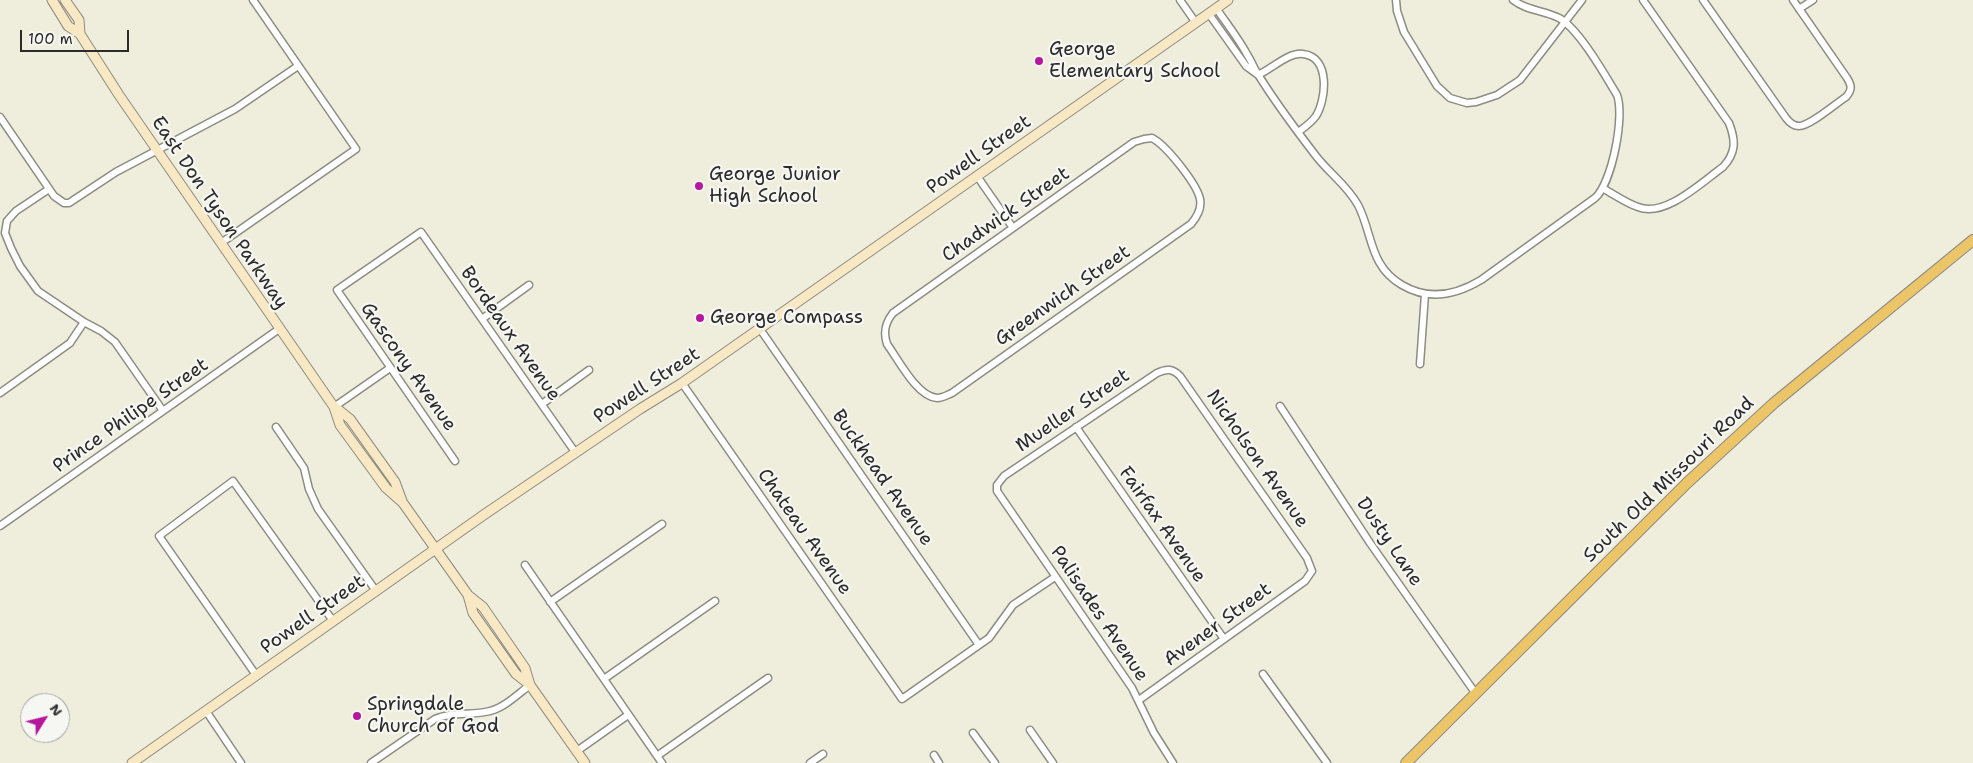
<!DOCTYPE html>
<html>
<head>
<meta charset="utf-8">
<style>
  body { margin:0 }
  #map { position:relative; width:1973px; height:763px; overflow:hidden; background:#efeddb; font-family:"Shantell Sans",sans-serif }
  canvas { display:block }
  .north { position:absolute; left:20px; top:693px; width:50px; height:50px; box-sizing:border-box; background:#f6f6f2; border:1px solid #a5a5a2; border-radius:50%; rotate:54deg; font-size:14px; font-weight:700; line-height:20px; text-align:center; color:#2b2b2b }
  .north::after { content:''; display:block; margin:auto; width:18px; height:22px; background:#b5179e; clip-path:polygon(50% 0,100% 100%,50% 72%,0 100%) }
  .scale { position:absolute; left:20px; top:30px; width:109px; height:22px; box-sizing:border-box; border:2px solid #2b2b2b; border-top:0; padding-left:6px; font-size:15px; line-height:18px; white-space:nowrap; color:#2b2b2b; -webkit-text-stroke:4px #f6f6f2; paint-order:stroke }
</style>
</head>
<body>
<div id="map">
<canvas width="1973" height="763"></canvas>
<div class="north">N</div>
<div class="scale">100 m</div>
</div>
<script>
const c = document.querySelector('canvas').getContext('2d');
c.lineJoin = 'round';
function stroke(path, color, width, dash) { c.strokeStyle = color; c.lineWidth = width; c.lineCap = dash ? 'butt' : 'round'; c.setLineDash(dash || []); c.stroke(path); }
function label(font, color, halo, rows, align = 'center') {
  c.font = font + ' "Shantell Sans",sans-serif'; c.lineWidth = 4.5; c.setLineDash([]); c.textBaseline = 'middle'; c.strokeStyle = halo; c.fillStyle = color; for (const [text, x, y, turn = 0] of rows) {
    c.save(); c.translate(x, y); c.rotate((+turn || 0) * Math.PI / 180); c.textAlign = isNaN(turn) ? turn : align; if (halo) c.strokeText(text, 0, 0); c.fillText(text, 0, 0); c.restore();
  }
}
const street = new Path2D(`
  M1180,0L1196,23
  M1396,0L1397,11L1404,32L1437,86L1450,98L1467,103L1476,102L1497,95L1520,80L1582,0
  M1703,0L1786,118C1789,122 1793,126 1799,126C1810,126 1835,104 1846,97C1852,90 1852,86 1847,78L1793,0
  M1216,8C1227,24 1239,39 1248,56C1252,62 1254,69 1259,76C1276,103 1296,130 1316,156C1329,173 1347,185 1358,205C1373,234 1369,266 1402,285C1429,301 1456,295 1481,280L1595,198C1612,183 1625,116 1617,95C1605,75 1579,29 1559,18C1544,10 1527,11 1513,0
  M1799,9L1813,0
  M1209,14L1246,66L1257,74
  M1258,75C1272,69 1288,52 1303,54C1331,57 1326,100 1316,116C1311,123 1305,127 1298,132
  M0,117L54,196L64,203H69L116,172L235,109L298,66
  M1152,138C1166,145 1197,184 1200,199C1202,209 1197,217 1191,224L952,393C947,395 943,398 937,398C917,397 898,359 887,344C883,332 885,323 893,313L1134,142L1144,139Z
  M977,176L1013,228
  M49,189L16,211L7,221L5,233L11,248L20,266L38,291L84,322L101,331L115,342L163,411
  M1604,189C1615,195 1626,203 1638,207C1665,218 1702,182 1723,167C1736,153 1736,141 1729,123L1643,0
  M221,243L356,149L253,0
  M482,319L529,285
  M760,329L979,645
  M1420,364L1425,294
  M682,383L902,699L989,638L1013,605L1055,577
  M0,393L70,343L84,322
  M542,404L589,370
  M1280,406L1370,543L1476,694
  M334,407L390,368
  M276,427L304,468L309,489L318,509L376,591
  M1076,427L1224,639
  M455,461L337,290L421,232L575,452
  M0,526L279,329
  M525,565L662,763
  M550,602L662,524
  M1263,674L1327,763
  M256,675L159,536L233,481L333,621
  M604,679L715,601
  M1139,700L1305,581L1312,571L1307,558L1180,376C1173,369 1167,368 1157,373L1004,476L997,485V491L1132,688L1154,733L1173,763
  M206,711L241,763
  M1030,730L1053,763
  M973,733L995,763
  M577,751L628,715
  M934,755L939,763
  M657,756L768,678
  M371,763L435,719C454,711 471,716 490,711C505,707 518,694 530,685
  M810,763L823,754`);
const secondary = new Path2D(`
  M52,0L68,26L80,34L119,95L334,407L340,425L386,488L403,503L468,595L483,607L525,668L530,685L585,763
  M65,0L79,20L80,34
  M335,407L350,419L395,482L402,501
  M468,595L473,613L516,674L530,685
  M132,763L485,514L640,409L682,383L1228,0`);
const primary = new Path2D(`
  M1406,763L1687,483L1774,403L1973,240`);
const markers = [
  [1039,61,5,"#b5179e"],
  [699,186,5,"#b5179e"],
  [700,318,5,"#b5179e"],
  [357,716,5,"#b5179e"]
];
const poiNames = [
  ["George",1049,50],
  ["Elementary School",1049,72],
  ["George Junior",709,175],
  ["High School",709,197],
  ["George Compass",710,318],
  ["Springdale",367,705],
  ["Church of God",367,727]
];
const streetNames = [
  ["Powell Street",979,155,-35],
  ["East Don Tyson Parkway",219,213,56],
  ["Chadwick Street",1006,215,-35],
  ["Greenwich Street",1063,296,-35],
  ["Bordeaux Avenue",510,334,55],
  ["Gascony Avenue",408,367,55],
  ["Powell Street",647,386,-33],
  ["Mueller Street",1073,411,-34],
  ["Prince Philipe Street",131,416,-35],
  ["Nicholson Avenue",1257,459,55],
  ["Buckhead Avenue",882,478,55],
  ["South Old Missouri Road",1669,480,-44],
  ["Fairfax Avenue",1162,525,55],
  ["Chateau Avenue",804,532,55],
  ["Dusty Lane",1389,542,56],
  ["Palisades Avenue",1099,614,56],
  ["Powell Street",313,615,-35],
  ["Avener Street",1218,625,-36]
];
stroke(street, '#8d8c83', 9);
stroke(secondary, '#8d8c83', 11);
stroke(primary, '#8d8c83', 12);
stroke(street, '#fff', 6);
stroke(secondary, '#f8e8c3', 9);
stroke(primary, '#edc569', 10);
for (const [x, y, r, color] of markers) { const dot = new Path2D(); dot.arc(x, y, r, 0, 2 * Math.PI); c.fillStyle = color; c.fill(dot); stroke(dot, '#f6f6f2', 2); }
label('19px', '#2b2b2b', '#f6f6f2', poiNames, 'left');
label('19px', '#2b2b2b', '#f6f6f2', streetNames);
</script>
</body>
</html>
